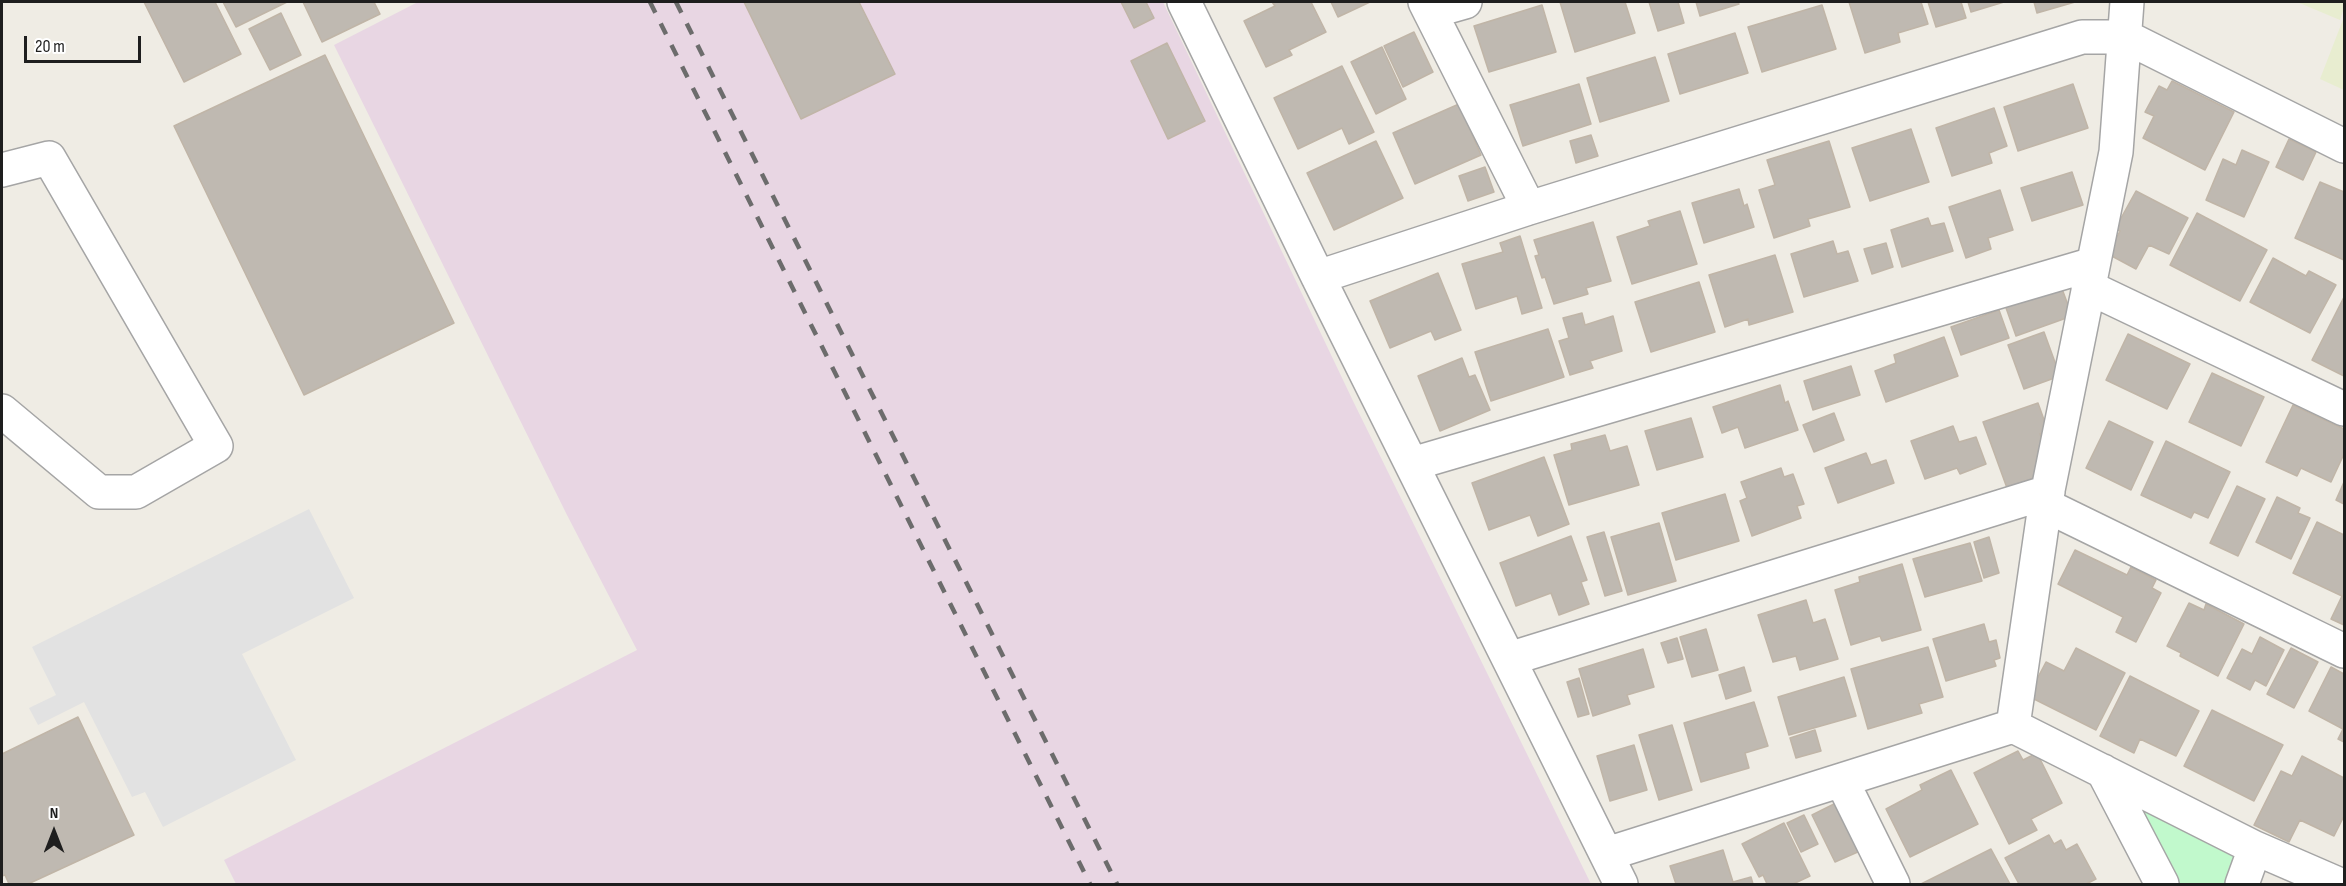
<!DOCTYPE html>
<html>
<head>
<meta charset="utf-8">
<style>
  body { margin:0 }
  #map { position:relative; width:2346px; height:886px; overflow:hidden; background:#efece4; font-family:"Sofia Sans Condensed",sans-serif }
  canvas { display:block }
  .frame { position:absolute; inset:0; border:3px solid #1e1e1e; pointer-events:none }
  .north { position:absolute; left:24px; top:802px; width:60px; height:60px; -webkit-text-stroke:4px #fff; paint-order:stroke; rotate:0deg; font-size:16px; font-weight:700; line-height:24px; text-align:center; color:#1e1e1e }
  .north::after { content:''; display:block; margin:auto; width:21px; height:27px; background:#1e1e1e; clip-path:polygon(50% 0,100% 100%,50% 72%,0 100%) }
  .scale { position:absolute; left:24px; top:36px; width:117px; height:27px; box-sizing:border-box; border:3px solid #1e1e1e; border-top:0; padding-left:8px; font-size:18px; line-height:21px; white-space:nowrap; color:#1e1e1e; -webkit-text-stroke:4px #fff; paint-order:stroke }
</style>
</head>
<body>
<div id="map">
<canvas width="2346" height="886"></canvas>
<div class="frame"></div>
<div class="north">N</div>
<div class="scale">20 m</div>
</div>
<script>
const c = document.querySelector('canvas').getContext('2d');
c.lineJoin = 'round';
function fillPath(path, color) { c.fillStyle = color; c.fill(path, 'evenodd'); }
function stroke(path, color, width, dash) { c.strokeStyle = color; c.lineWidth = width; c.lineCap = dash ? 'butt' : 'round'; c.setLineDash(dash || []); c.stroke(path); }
const industrial = new Path2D(`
  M418,2H1163L1354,403L1591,884H236L224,860L637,650L567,515L334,45Z`);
const farmland = new Path2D(`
  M2297,2H2344V8L2340,20Z
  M2344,17V90L2320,79Z`);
const park = new Path2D(`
  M2126,790L2247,851L2236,884H2169Z`);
const parking = new Path2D(`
  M309,509L354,598L242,654L296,760L163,827L145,792L132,797L84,702L38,725L29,708L56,695L32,647Z`);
const building = new Path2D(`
  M144,2H215L241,54L184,82Z
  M223,2H287L236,27Z
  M303,2H374L380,14L322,42Z
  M744,2H859L895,74L801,119Z
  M1121,2H1146L1154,18L1134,28Z
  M1272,2H1311L1326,32L1289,50L1292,55L1266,67L1244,21L1275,6Z
  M1331,2H1370L1338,17Z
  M1560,2H1625L1635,33L1575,52Z
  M1649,2H1678L1684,23L1658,31Z
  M1696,2H1738L1739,4L1700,16Z
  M1849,2H1921L1928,24L1898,33L1900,42L1865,53Z
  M1928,2H1961L1966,18L1936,27Z
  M1968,2H2004L1971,12Z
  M2034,2H2075L2037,13Z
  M1542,5L1556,52L1489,72L1474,26Z
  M1822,5L1836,49L1762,72L1748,27Z
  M281,13L301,55L270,70L249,29Z
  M1414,32L1433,72L1403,87L1384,46Z
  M1735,33L1748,73L1680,94L1668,54Z
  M1167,43L1205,121L1168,139L1131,61Z
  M1382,47L1406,99L1376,114L1351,62Z
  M325,55L454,323L304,395L174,126Z
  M1655,57L1669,101L1600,122L1587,78Z
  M1342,66L1374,132L1349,144L1342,128L1298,149L1274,98Z
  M2172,81L2234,112L2205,170L2143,138L2154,116L2145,112L2159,86L2167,90Z
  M1579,84L1591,124L1523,146L1510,105Z
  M2073,84L2088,128L2018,151L2004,107Z
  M1459,104L1481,155L1415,184L1393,133Z
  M1994,108L2007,146L1989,153L1992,163L1952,176L1936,128Z
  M1911,129L1929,182L1870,201L1852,148Z
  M1591,135L1598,156L1576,163L1570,141Z
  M2289,139L2316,152L2303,180L2276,167Z
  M1376,141L1403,198L1334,230L1307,173Z
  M1829,141L1850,207L1808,219L1810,226L1774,238L1759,190L1775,185L1767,160Z
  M2242,150L2269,162L2244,217L2206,200L2223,159L2236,165Z
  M1485,167L1494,192L1468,201L1459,176Z
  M2072,172L2083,205L2032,221L2021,188Z
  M2320,182L2344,192V260L2295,238Z
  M1739,189L1744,206L1747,204L1754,227L1704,243L1692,203Z
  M2000,190L2013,230L1988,238L1991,249L1966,258L1949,207Z
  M2136,191L2188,218L2169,254L2149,245L2136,269L2108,254L2120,231L2115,229Z
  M1680,211L1697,264L1632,284L1617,237L1650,226L1648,221Z
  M2197,213L2267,250L2240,301L2170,265Z
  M1928,218L1931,226L1944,223L1953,251L1902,267L1891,230Z
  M1593,222L1611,281L1586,288L1588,294L1554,304L1545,277L1542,278L1535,256L1539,255L1534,240Z
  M1520,236L1542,308L1522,314L1517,296L1476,309L1462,264L1503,252L1500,243Z
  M1833,241L1837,254L1848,251L1858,281L1804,297L1791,254Z
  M1886,243L1893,267L1872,274L1864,249Z
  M1775,255L1793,312L1749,325L1748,319L1725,327L1709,275Z
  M2273,258L2306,276L2309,271L2336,285L2310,333L2250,302Z
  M1438,273L1461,330L1435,340L1431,331L1390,348L1370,301Z
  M1699,282L1715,332L1651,352L1635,302Z
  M2061,286L2072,316L2016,336L2005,305Z
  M2344,297V376L2312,360Z
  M1999,310L2009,338L1961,355L1951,327Z
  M1582,313L1585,325L1613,316L1622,351L1590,361L1593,368L1570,375L1559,341L1569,338L1563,318Z
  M1548,329L1564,377L1491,401L1475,352Z
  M2044,332L2060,376L2024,389L2008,345Z
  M2128,334L2190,364L2167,409L2106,380Z
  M1944,337L1958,376L1886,402L1875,371L1896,363L1894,355Z
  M1462,358L1469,377L1475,375L1490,410L1440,431L1418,376Z
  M1851,366L1860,395L1813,410L1804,381Z
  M2212,373L2264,397L2241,446L2189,422Z
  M1780,385L1785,403L1788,401L1798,430L1745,448L1738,427L1722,433L1713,407Z
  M2038,403L2048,431L2040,434L2048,457L2044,474L2007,488L1983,422Z
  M2293,405L2344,429V454L2331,482L2301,468L2297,476L2266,462Z
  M1834,413L1844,440L1814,452L1803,425Z
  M1691,418L1703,457L1657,470L1645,431Z
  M2109,421L2153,442L2131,490L2086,468Z
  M1953,426L1959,442L1976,437L1986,464L1960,474L1957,468L1925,479L1911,441Z
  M1605,435L1610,451L1627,446L1639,485L1569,505L1554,455L1572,450L1571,444Z
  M2166,441L2230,472L2208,518L2194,512L2191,518L2141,495Z
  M1866,453L1871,465L1886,460L1894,483L1838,503L1825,468Z
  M1544,457L1569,524L1538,536L1530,515L1489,530L1472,483Z
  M1781,468L1784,477L1793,474L1804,504L1797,506L1801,518L1752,536L1740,501L1747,498L1741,482Z
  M2344,482V504L2336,500Z
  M2237,486L2265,499L2238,556L2210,543Z
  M1725,494L1739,541L1676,560L1662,513Z
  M2277,497L2300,508L2298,513L2310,518L2291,559L2256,542Z
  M2317,522L2344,535V625L2331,619L2342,596L2293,573Z
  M1659,523L1676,581L1628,595L1611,537Z
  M1604,532L1622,591L1605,596L1587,537Z
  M1571,536L1587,580L1581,582L1589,604L1559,615L1551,593L1516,606L1500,563Z
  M1989,537L1999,573L1984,578L1974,542Z
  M1970,543L1982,581L1925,597L1913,559Z
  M2075,550L2127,575L2131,567L2156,580L2152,588L2161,593L2136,642L2116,632L2123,617L2058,584Z
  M1902,564L1921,630L1882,641L1880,636L1851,645L1835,590L1860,582L1859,577Z
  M1806,600L1813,623L1825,619L1838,659L1800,670L1796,656L1773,662L1758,615Z
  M2189,603L2204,610L2206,604L2244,624L2218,676L2180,656L2181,653L2167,646Z
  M1984,624L1989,642L1996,640L2000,658L1994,660L1996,666L1946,681L1933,639Z
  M1706,629L1718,670L1692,677L1680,637Z
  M2260,637L2284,650L2266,686L2255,680L2250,690L2227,678L2242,649L2252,654Z
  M1677,638L1683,659L1668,663L1661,643Z
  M1928,647L1943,697L1919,704L1922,713L1868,729L1851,669Z
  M2076,648L2125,673L2096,730L2028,696L2046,662L2064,671Z
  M2291,648L2318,662L2294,708L2267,694Z
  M1643,649L1654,687L1627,695L1630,704L1593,716L1579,669Z
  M1744,667L1751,691L1726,699L1719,675Z
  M2331,667L2344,674V742L2338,739L2343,729L2309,711Z
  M2130,676L2199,711L2176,756L2140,739L2134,753L2100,736Z
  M1844,677L1856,716L1789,735L1778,697Z
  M1579,678L1589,714L1578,717L1567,682Z
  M1754,702L1768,746L1745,753L1749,768L1701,782L1684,723Z
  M2212,710L2283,745L2254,801L2184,766Z
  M78,717L134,835L28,884H9L5,875L2,876V754Z
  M1672,725L1692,790L1659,800L1639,735Z
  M1815,730L1821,751L1796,758L1790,738Z
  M1634,745L1647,790L1610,801L1597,756Z
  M2018,751L2023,760L2037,753L2062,803L2031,819L2037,830L2009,844L1974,773Z
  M2302,756L2344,778V816L2334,836L2300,820L2289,842L2254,825L2281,771L2292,776Z
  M1951,770L1978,824L1910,857L1886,809L1922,790L1920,785Z
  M1836,803L1860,851L1835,862L1812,815Z
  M1804,815L1818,844L1801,852L1787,823Z
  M1784,823L1810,876L1793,884H1767L1763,875L1759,877L1742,844Z
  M2049,835L2054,844L2061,840L2066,850L2077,844L2096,879L2086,884H2019L2005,858Z
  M1991,849L2010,884H1921Z
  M1723,850L1733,882L1751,877L1753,884H1676L1670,866Z`);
const minor = new Path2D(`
  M1184,2L1318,277L1621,884
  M1425,2L1529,208
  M1430,12L1465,2
  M2,170L49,158L216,446L136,492H99L2,411
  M1318,277L1529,208L2082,37H2126L2344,146
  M2088,287L2344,409
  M1412,464L2093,264
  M2045,505L2344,651
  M1509,659L2048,492
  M2013,726L2255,848L2338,884
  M2103,771L2162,884
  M1842,781L1893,884
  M1607,854L2013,726L2045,505L2116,152L2127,2
  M2242,884L2255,848`);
const rail = new Path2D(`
  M650,2L1090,884
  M676,2L1117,884`);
fillPath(industrial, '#e8d6e3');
fillPath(farmland, '#e8edd0');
fillPath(park, '#c1f9cc');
fillPath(parking, '#e2e2e2');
fillPath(building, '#bfb9b1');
stroke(building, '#c0b5a7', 1.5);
stroke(minor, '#a5a5a5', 36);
stroke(minor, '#fff', 33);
stroke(rail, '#6c6c6c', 4.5, [12, 12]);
</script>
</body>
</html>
